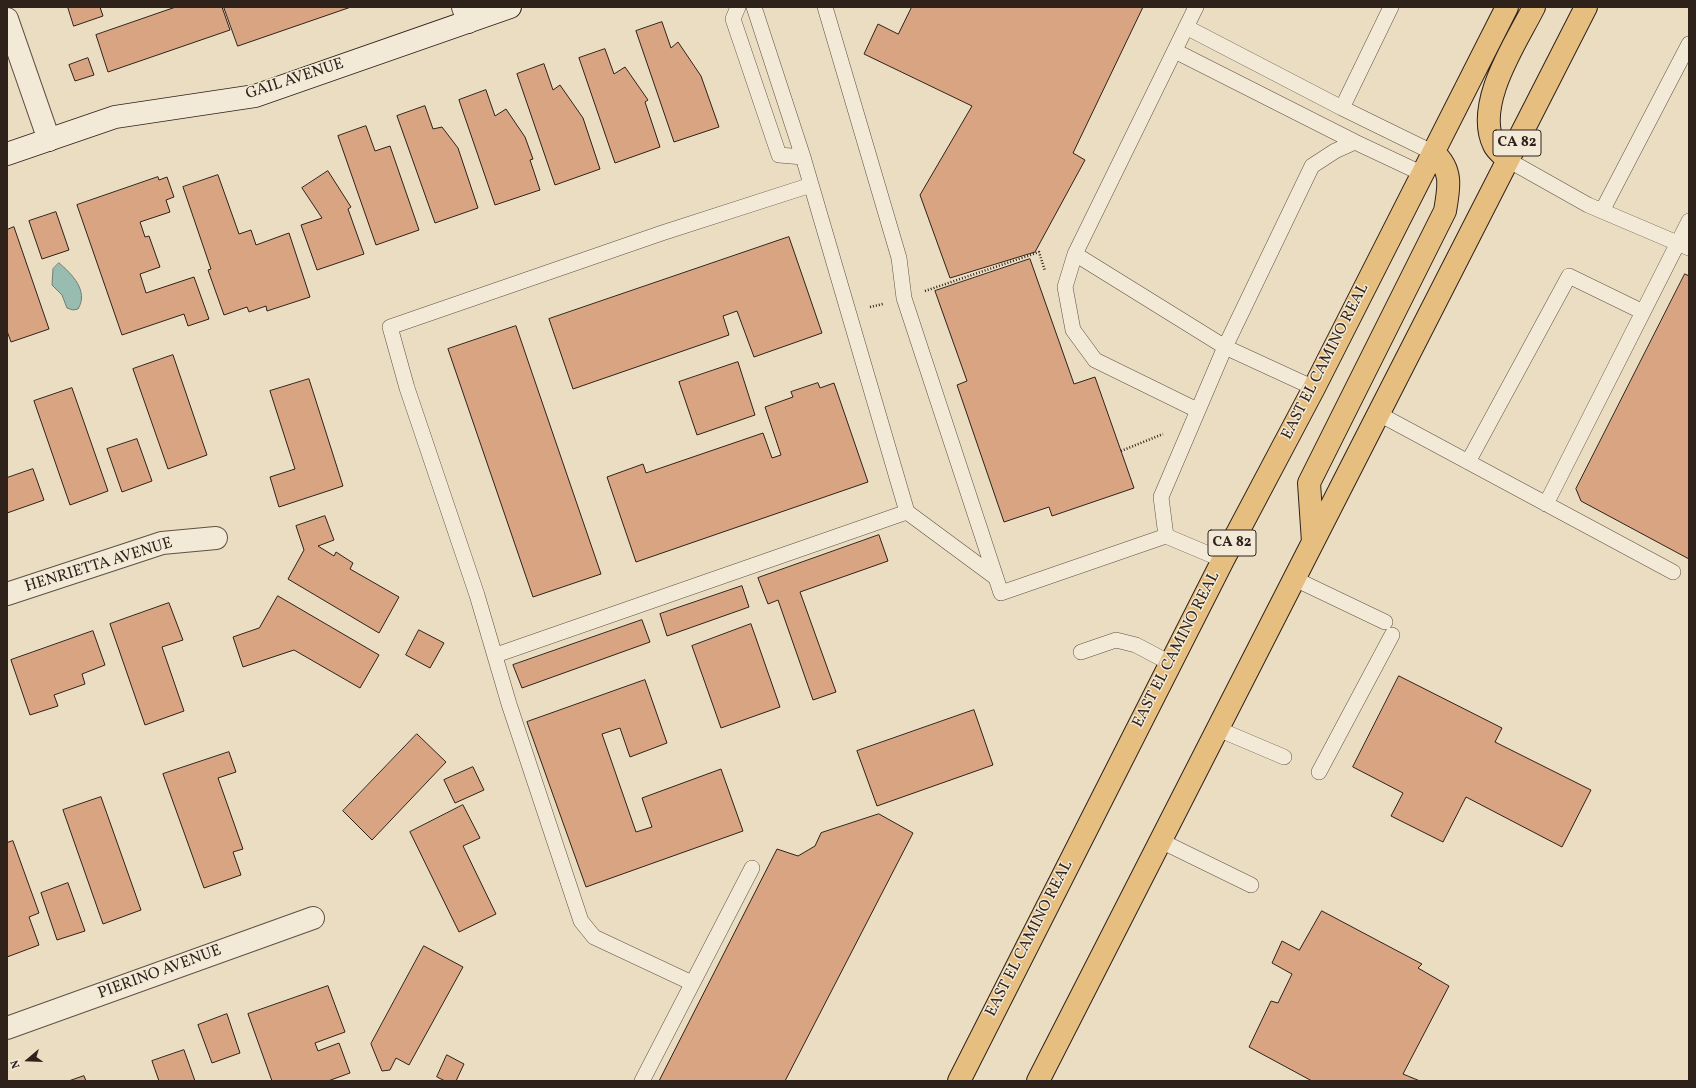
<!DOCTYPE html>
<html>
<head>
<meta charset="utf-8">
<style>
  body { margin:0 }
  #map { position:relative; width:1696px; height:1088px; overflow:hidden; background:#ebddc1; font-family:Vollkorn,serif }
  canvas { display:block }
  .frame { position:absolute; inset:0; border:8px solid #2f221b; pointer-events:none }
  .north { position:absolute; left:8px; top:1040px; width:40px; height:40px; -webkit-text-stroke:3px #f2e9d7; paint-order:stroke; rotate:251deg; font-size:11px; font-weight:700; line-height:16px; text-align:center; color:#2f221b }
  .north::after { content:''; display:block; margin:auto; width:14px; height:18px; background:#2f221b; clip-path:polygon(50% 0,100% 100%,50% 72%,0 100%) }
</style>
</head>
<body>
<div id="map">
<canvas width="1696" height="1088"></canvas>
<div class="frame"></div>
<div class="north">N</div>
</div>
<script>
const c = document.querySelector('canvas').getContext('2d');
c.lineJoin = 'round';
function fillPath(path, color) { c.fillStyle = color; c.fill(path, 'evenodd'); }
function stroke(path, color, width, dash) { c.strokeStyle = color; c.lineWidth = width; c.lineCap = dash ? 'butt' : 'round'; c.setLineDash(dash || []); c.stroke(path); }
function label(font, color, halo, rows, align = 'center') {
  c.font = font + ' Vollkorn,serif'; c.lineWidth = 3; c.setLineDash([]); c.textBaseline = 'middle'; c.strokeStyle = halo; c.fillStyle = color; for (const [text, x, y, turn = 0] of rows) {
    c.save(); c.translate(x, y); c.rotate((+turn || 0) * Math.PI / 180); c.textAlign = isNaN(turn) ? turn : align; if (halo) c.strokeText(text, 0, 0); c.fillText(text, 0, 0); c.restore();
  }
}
const water = new Path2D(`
  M59,263C72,274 89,291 78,309L73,310L67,308L62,295L52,285L53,269Z`);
const building = new Path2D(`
  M68,7H100L103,16L74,26Z
  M176,7H222L230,30L108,72L96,35Z
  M224,7H351L238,46Z
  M912,7H1143L1073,153L1085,160L1035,252L950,278L920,195L972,106L864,54L878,24L898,34Z
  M662,22L671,48L678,42L701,76L719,127L674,142L636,31Z
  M605,49L614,74L625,67L648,100L645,102L660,147L615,163L579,58Z
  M88,58L94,75L75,81L69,65Z
  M544,64L553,90L560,85L583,118L600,169L555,185L517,74Z
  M486,90L495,116L506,109L525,137L533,159L530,160L540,190L495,205L459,100Z
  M425,106L433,129L442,127L458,148L478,208L435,223L397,116Z
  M366,126L375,151L390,146L419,230L376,245L338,136Z
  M328,171L351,207L348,209L364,254L317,270L301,225L322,218L302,188Z
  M218,175L239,234L251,230L256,245L289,233L310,297L267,311L266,306L249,312L247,307L224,315L208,270L211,269L183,187Z
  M158,177L159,180L167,177L174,197L166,200L170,212L140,222L145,237L149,236L160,267L140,274L146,293L194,277L209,319L188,326L184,314L122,335L77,205Z
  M56,212L69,250L42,259L29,221Z
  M14,227L49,329L11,342L7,331V230Z
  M789,237L822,333L754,357L737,311L723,316L729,335L573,389L549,319Z
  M1030,259L1074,384L1095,377L1134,488L1052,516L1049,507L1004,522L957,385L967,381L935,291Z
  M1685,274L1689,276V559L1581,501L1576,489Z
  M516,326L601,574L533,597L448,349Z
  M173,355L207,455L168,469L133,369Z
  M738,362L755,415L697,435L679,382Z
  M309,379L343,486L279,507L270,477L295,469L270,391Z
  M818,383L820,388L834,383L868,482L636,562L607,477L643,464L646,473L763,433L772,458L781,455L765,407L793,397L791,392Z
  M72,388L108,491L70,505L34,401Z
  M137,439L152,481L122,492L107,449Z
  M33,469L44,500L7,513V478Z
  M325,516L334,540L318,546L334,556L336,552L353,563L350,569L399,597L379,633L288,579L304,550L296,526Z
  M879,535L888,561L800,592L836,692L813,700L778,600L768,604L758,578Z
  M742,586L749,607L667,636L660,614Z
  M278,596L379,655L360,688L294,650L243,667L233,637L259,628Z
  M169,603L183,640L162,647L184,711L145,725L110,624Z
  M642,620L650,642L522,688L513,665Z
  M751,624L780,707L721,728L692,646Z
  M419,630L444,643L430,668L406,655Z
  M93,631L105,665L82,674L85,684L54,695L58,706L30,715L11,660Z
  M1399,676L1502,728L1495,742L1591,790L1562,847L1466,797L1443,842L1391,816L1403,793L1353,767Z
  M645,680L667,743L630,757L620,728L602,734L636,832L652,827L642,798L721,769L743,831L586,887L527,722Z
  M974,710L993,765L877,806L857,751Z
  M417,734L446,762L372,840L343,811Z
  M229,752L236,772L218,778L243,849L233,852L241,875L204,888L163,774Z
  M473,767L484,790L455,803L444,780Z
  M101,797L141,910L103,924L63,810Z
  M463,805L480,838L463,846L496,914L459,932L410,832Z
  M879,814L913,833L785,1081H659L777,849L798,856L815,846L821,833Z
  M13,841L39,913L29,917L39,945L7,957V843Z
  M68,883L85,931L57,940L41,893Z
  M1322,911L1422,964L1418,968L1449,986L1403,1074L1420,1081H1312L1249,1047L1271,1001L1278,1003L1292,974L1272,963L1282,941L1299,950Z
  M424,946L463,967L409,1065L396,1058L390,1070L382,1071L371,1044Z
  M328,986L345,1032L315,1043L318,1051L339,1043L350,1073L328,1081H272L248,1014Z
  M227,1014L240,1053L212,1063L198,1025Z
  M184,1050L195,1081H159L152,1061Z
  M447,1055L464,1064L456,1081H445L437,1077Z
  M84,1076L86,1081H69Z`);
const path = new Path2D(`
  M925,291L1039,252L1045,271
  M870,307L883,304
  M1121,451L1163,434`);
const lane = new Path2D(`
  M738,7L733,19L779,155L803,157
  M825,7L899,258L904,298L1001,593L1166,536L1223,560
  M1196,7L1075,254L1225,347L1314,388
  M1186,27L1342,108L1434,153
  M1175,51L1355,142L1423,174
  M1342,108L1391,7
  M1508,160L1588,205L1689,248
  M1602,211L1689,44
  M1075,254L1065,287L1073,330L1095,360L1197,410
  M1379,414L1673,572
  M1468,462L1569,276L1643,312
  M1546,504L1689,221
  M907,512L995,577
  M1166,536L1161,497L1225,347L1312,166L1335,151L1355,142
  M1295,579L1385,622
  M1081,652L1116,640L1136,645L1170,663
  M496,655L907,512L803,157L754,7
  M1218,729L1284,757
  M1319,772L1392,635
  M1161,841L1251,885
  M692,983L594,937L581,921L509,704L477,595L407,388L390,327L662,233L811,185
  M642,1081L752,868`);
const street = new Path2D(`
  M463,7L468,22
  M7,19L49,140
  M7,594L162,543L216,538
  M7,1028L313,918`);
const secondary = new Path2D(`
  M7,154L115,117L255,96L510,7`);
const primary = new Path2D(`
  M1508,160C1504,156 1496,150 1494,145C1474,104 1516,43 1534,7
  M1313,542L1309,483L1445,211C1449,188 1453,170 1434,153
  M959,1081L1223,560L1314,388L1507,7
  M1038,1081L1586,7`);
const shields = [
  [1517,143,48],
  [1232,543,48]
];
const shieldNames = [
  ["CA 82",1517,143],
  ["CA 82",1232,543]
];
const streetNames = [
  ["GAIL AVENUE",295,80,-18],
  ["EAST EL CAMINO REAL",1326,362,-63],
  ["HENRIETTA AVENUE",99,566,-17],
  ["EAST EL CAMINO REAL",1177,650,-63],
  ["EAST EL CAMINO REAL",1030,939,-63],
  ["PIERINO AVENUE",160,973,-20]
];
fillPath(water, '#98bcb0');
stroke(water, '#6e7e74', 1);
fillPath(building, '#d8a482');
stroke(building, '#2f221b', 1);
stroke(lane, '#5e5144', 16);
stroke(street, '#5e5144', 24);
stroke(secondary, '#2f221b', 24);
stroke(primary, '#2f221b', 24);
stroke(path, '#2f221b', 2.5, [1, 2]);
stroke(lane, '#f2e9d7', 15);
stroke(street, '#f2e9d7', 22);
stroke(secondary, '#f2e9d7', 22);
stroke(primary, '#e6be80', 22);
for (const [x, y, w] of shields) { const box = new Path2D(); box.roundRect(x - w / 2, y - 13, w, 26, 3); c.fillStyle = '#f2e9d7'; c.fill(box); stroke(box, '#2f221b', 1); }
label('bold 15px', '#2f221b', null, shieldNames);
label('16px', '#2f221b', '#f2e9d7', streetNames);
</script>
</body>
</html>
